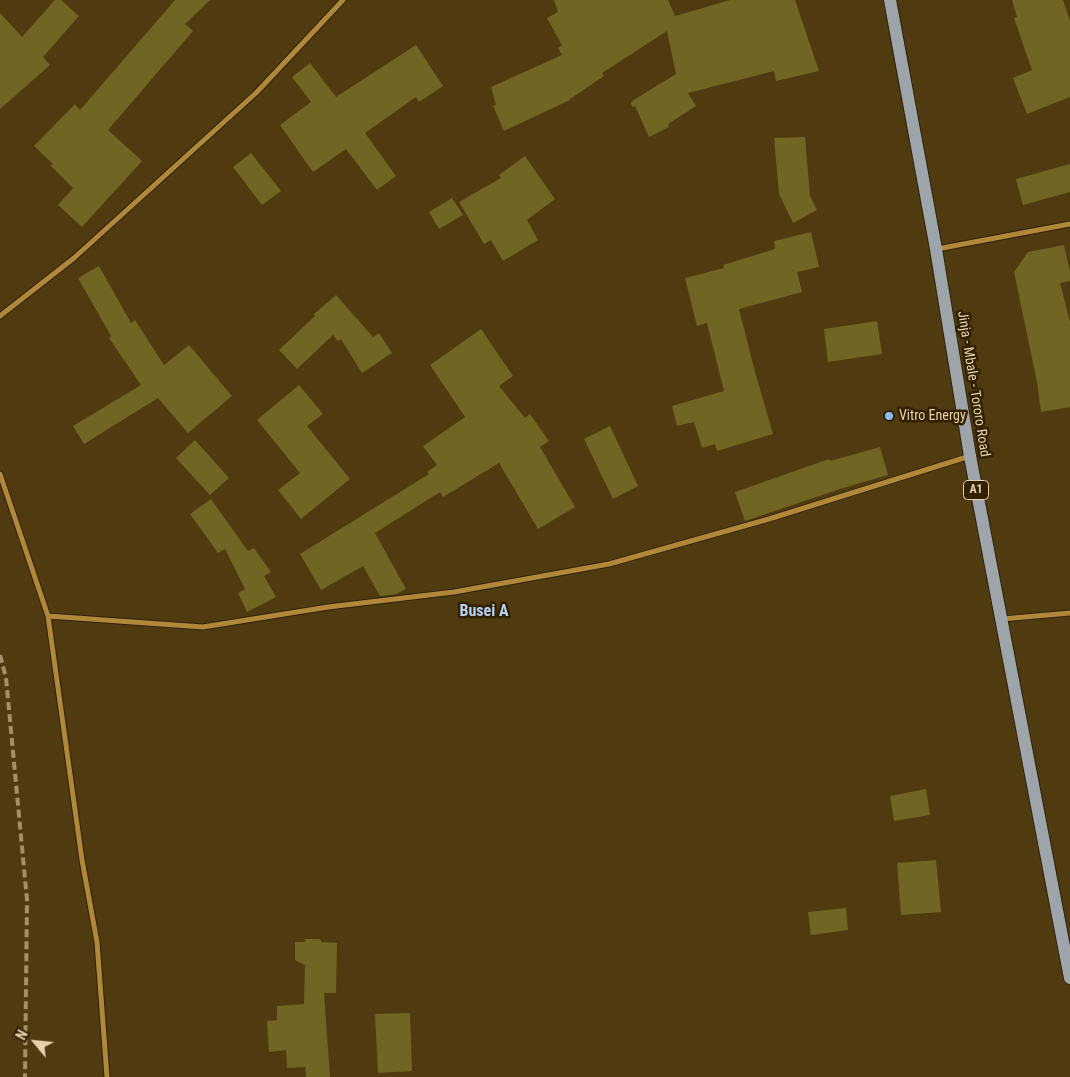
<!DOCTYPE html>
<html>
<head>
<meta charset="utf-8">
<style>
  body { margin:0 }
  #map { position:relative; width:1070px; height:1077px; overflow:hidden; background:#503a10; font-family:"Roboto Condensed",sans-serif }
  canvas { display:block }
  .north { position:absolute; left:10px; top:1017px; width:50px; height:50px; -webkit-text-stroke:4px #322100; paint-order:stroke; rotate:298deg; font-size:14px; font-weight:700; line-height:20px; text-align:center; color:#e8d2ad }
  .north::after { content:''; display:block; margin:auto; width:18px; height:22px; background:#e8d2ad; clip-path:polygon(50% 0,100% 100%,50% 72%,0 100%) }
</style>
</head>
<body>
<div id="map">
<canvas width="1070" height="1077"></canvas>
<div class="north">N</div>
</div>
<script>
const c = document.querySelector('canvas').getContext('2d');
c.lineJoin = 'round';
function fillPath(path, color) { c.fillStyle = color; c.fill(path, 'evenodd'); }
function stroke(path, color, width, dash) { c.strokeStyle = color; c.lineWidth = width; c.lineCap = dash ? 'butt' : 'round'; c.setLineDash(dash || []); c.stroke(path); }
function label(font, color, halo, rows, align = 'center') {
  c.font = font + ' "Roboto Condensed",sans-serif'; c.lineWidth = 5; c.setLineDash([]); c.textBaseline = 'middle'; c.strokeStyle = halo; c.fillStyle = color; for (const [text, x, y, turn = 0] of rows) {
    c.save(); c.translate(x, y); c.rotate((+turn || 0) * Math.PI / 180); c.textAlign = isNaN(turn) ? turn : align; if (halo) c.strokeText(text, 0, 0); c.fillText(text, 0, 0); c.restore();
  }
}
const building = new Path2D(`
  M55,0H61L79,16L43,57L50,65L0,109V13L22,37Z
  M175,0H210L185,24L193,31L108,130L142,161L82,227L58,205L73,188L51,166L53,164L34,146L75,104L80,110Z
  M554,0H668L675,16L730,0H795L819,71L776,81L774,71L688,93L696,106L668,124L669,127L649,137L635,106L633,107L631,104L632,101L676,74L667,31L602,73L604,76L570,99V100L504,131L493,106L496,105L491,87L562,55L558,48L562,45L547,18L558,12Z
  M1012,0H1063L1070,21V97L1027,114L1013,78L1032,70L1014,18L1017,17Z
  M416,45L443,86L419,102L416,97L365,133L396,176L377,190L346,149L313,172L280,125L311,102L292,77L310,63L336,97Z
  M805,137L810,196L817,210L793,223L779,194L774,138Z
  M251,153L281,191L262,205L233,167Z
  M525,156L555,199L527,220L538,240L503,261L491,240L484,244L459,202L501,178L499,175Z
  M1070,164V192L1023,205L1016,179Z
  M452,198L463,215L439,229L429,212Z
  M811,232L819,267L797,272L802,292L739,309L755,372L773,434L717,451L715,444L702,448L694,422L677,426L672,406L724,391L707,323L697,326L685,278L724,268L723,265L775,249L774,241Z
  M1064,245L1070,272V281L1060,283L1070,322V407L1041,412L1037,382L1014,272L1028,252Z
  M99,266L131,323L135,320L164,365L189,345L232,396L188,433L158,398L84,444L73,426L141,385L109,338L111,336L78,278Z
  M336,295L373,337L379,333L392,353L362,373L341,339L338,341L333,335L297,369L279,350L315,316L314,314Z
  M877,321L882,354L828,362L824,329Z
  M481,329L513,376L499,386L525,418L530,414L549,441L540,447L575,507L538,529L499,463L443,497L440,492L375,533L406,589L396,594L380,596L363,566L321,590L300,554L429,474L427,472L437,465L423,446L465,417L430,365Z
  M299,385L323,414L307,426L350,479L301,519L278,490L300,473L257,420Z
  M610,426L638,486L613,499L584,439Z
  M195,440L229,478L210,495L176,458Z
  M880,447L888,475L843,488L745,521L735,492L829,459L830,461Z
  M211,499L248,551L254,548L271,572L264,576L276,597L247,612L238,593L245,589L225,549L218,553L190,514Z
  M926,789L930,815L894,821L890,796Z
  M936,860L941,912L901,915L897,863Z
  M846,908L848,930L811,935L808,912Z
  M305,939H320L321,942L337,943L336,993H324L330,1077H306L305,1067L287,1068L286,1050L269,1052L267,1021L277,1020V1006L304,1004L305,965L295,960V942H305Z
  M410,1013L412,1071L378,1073L375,1014Z`);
const street = new Path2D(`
  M937,249L1070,224
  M0,316L74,258L257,92L343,0
  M0,474L48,616L82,860L97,942L107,1077
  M48,616L203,627L328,607L454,592L609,564L769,519L970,456
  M1002,619L1070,613`);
const primary = new Path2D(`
  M890,0L936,249L970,456L1070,978`);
const rail = new Path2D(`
  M0,655L6,678L27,900L25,1077`);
const markers = [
  [889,416,5,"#8fb8fd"]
];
const shields = [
  [976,490,25]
];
const shieldNames = [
  ["A1",976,490]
];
const streetNames = [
  ["Jinja - Mbale - Tororo Road",973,384,81]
];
const poiNames = [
  ["Vitro Energy",899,416]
];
const quarterNames = [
  ["Busei A",484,612]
];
fillPath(building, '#706523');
stroke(street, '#30220a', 7);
stroke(primary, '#30220a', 14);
stroke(street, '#b18839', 5);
stroke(primary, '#9da4aa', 12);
stroke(rail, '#a58f68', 4, [8, 4]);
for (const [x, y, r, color] of markers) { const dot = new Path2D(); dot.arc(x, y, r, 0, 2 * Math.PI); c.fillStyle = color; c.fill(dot); stroke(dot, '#322100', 2); }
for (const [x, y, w] of shields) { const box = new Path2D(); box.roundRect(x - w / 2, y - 9.5, w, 19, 4); c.fillStyle = '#322100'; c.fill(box); stroke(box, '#e8d2ad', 1); }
label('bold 12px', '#e8d2ad', null, shieldNames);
label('14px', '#e8d2ad', '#322100', streetNames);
label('14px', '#e8d2ad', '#322100', poiNames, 'left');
label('bold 16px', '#b8d0f7', '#322100', quarterNames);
</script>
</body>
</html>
